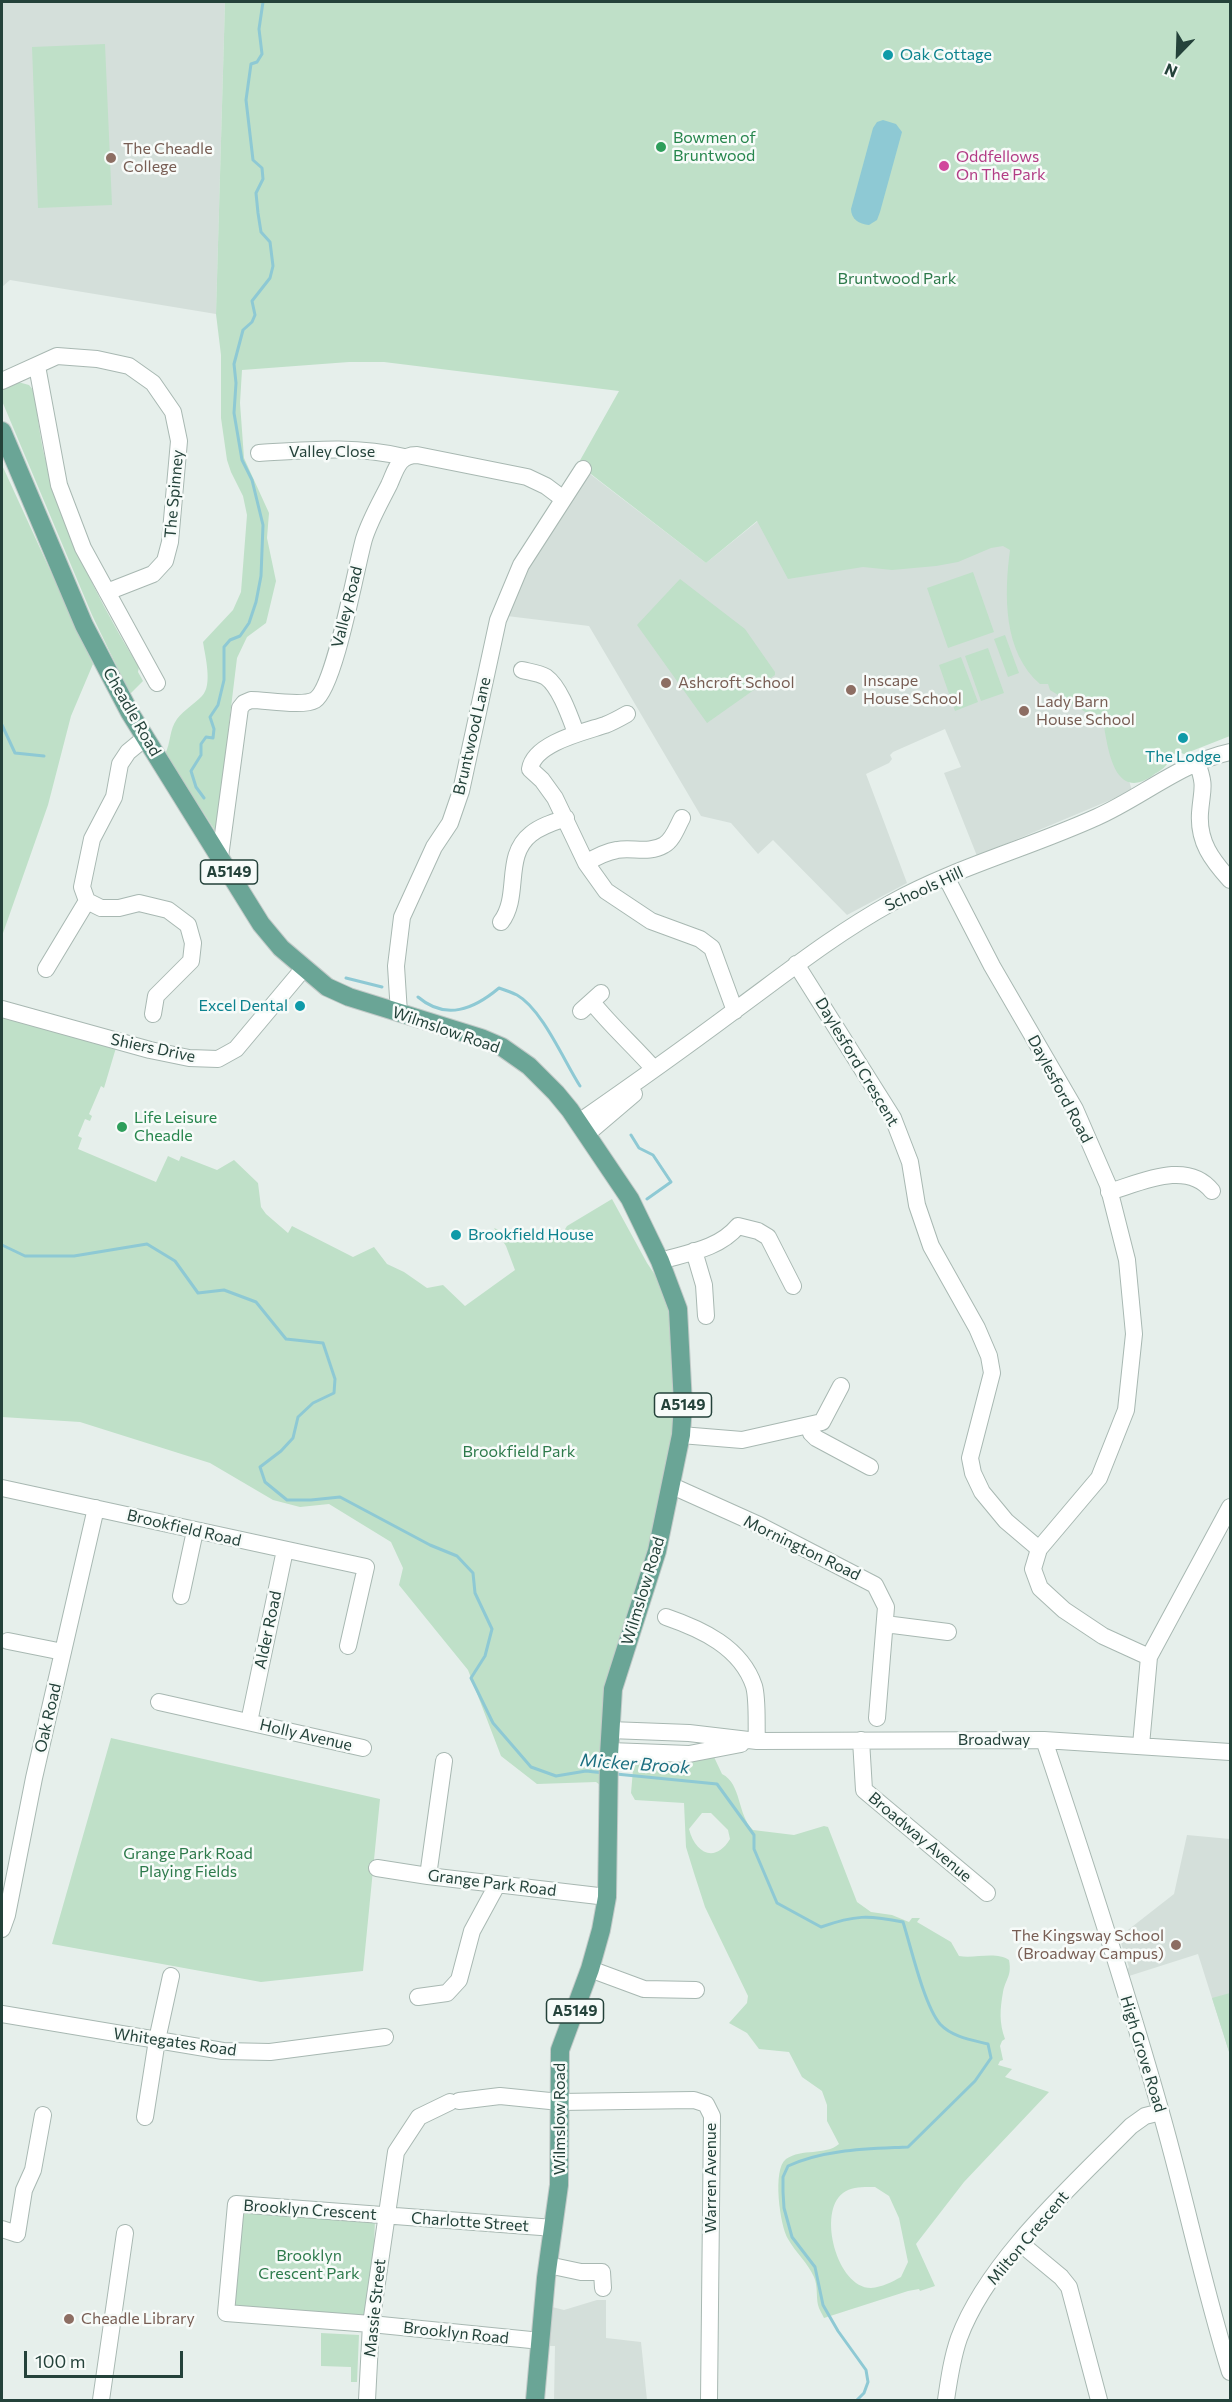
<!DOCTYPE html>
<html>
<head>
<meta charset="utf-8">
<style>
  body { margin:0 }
  #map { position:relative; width:1232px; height:2402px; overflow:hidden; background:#e6efeb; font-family:Commissioner,sans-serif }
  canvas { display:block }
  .frame { position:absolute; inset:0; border:3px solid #24423a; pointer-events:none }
  .north { position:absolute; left:1148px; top:24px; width:60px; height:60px; -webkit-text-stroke:4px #f7fbf9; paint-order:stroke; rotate:203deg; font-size:16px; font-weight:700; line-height:24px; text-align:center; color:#24423a }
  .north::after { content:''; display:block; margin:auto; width:21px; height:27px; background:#24423a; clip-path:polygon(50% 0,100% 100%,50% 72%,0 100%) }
  .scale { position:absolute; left:24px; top:2351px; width:159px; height:27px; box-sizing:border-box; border:3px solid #24423a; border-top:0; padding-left:8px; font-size:18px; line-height:21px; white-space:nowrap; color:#24423a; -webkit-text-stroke:4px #f7fbf9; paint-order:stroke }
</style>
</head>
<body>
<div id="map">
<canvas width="1232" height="2402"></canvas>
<div class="frame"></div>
<div class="north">N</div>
<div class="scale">100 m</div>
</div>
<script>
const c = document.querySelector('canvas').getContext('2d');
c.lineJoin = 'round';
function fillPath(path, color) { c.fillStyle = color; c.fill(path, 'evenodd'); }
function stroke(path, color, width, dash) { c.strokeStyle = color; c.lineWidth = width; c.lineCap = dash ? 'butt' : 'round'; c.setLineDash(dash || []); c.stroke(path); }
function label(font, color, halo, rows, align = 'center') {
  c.font = font + ' Commissioner,sans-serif'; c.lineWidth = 5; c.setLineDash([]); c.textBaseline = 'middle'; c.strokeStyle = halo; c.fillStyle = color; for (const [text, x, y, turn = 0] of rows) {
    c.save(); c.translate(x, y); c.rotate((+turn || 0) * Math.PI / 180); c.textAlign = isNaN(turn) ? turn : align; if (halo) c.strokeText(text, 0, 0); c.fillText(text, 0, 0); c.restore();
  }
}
const built = new Path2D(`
  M2,2H225L216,314L10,280L2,287Z
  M590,474L706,563L758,521L881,564L1043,538L1105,694L1132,791L977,856L944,773L961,767L945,729L893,752L890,755L892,759L889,763L866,774L907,883L847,915L773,840L758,854L731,823L701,816L589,626L507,616L518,587L535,555Z
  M1187,1835L1230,1839V2055L1198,1954L1129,1976L1127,1970L1129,1967L1119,1937L1174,1894Z
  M597,2300H606V2338L641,2342L647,2400H554L555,2346H547L552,2307L564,2310Z`);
const green = new Path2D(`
  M225,2H1230V736L1184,754L1178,752L1170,756C1169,767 1160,770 1152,776C1111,804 1107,739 1102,715L1087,713L1050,690L1048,684H1040C1003,652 1004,595 1010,550L1003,546L991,548L958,562L936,566L892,570L863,567L788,579L757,521L706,563L578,464L619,391L384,362H349L242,370L240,403L244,458L269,513L267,538L276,581L266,623L247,637L237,658L229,724L228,748L216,832L165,754C171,743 169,730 177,719C184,710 194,704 202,696C213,685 205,656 203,642L233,610L241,592L247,515L243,496L231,472L227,460L221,418V355L216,314Z
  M105,44L112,205L38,208L32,47Z
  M18,382L29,385L33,390C38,412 39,435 45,458C64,532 99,602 139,667L138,672L143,681L130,694L92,615L2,401V390Z
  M2,465L93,664L71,716L48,805L2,936Z
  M973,572L994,632L948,648L927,588Z
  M680,579L745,629L775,672V675L707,723L637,625Z
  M1005,635L1019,673L1008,677L994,639Z
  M988,648L1004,693L981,701L965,656Z
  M961,657L978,702L955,711L939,665Z
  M2,1009L118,1041L104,1088L101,1086L89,1114L92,1116L90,1121L85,1119L78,1136L82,1138L78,1149L156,1182L168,1156L179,1161L181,1156L217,1170L234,1160L258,1183L261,1207L266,1214L288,1233L292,1226L353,1257L374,1247L387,1264L404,1272L427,1288L443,1285L465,1306L515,1270L506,1246L494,1228L509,1234L559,1239L567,1226L612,1199L647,1263L678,1309L681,1435L613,1689L609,1792L596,1782L537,1784L501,1756L468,1670L399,1585L403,1568L391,1542L329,1504L300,1507L273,1500L210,1463L80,1422L2,1417Z
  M111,1738L380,1799L363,1971L261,1982L52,1944Z
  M714,1757L722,1774C742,1784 737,1815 753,1830L794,1835L824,1826L828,1827L857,1902L871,1912L892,1915L909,1922L912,1918H920L917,1922L951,1942L959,1956C974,1959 996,1951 1009,1960C1012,1976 1006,1978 1003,1992C1000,2009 999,2023 1005,2039L1002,2041L1000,2046L1003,2060L1000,2061L998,2065L1012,2069L1005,2077L1049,2092L964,2182L916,2244L935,2286L920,2291L919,2289L908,2291L824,2318C822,2314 819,2309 818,2305C816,2296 818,2286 814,2277C808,2263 796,2253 788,2239C780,2226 772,2169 786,2159C802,2148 825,2156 839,2144L827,2121V2105L822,2091L802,2077L789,2052L759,2049L747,2033L729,2023L747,2003L748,1996L705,1907L694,1873L686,1847L684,1803L635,1800L631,1793L633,1770L622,1768L623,1762L630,1758ZM702,1813H711L728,1830L730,1839C715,1864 695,1853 689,1829ZM875,2187L889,2196L899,2218L908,2262L901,2277C892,2282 882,2287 871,2288C837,2288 817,2212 843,2193C852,2186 865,2187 875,2187Z
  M1230,1993V2055L1212,1998Z
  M238,2207L375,2220L371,2320L232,2310Z
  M321,2333L359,2335L357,2382H351V2367L321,2366Z`);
const water = new Path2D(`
  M883,120L896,124L902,132L880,212L877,220L869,225C859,224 851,219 851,209L873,128L877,122Z`);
const stream = new Path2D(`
  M2,725L15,753L44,756
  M204,798L196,787L191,771L201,755V744L206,737L213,738L214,729L210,717L218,705L224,680V647L230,640L240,636L249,623L256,602L261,576L263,525L252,480L242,460L234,413L236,383L234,364L243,330L252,322L255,315L252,301L270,278L273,266L270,242L261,232L258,213L256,193L263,179L262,168L253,160L246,100L251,64L257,62L262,54L259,29L263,2
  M346,978L382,987
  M418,997C446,1021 474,1009 499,988C505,990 511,992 517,995C542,1009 564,1061 580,1086
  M631,1135L639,1148L653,1155L671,1182L647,1199
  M2,1245L25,1256H74L147,1244L175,1261L198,1293L224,1290L256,1302L286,1339L323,1343L335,1379L334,1393L313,1403L298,1417L293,1438L281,1451L260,1467L265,1482L287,1500H311L340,1497L430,1545L457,1556L473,1573L475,1593L492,1629L485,1656L471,1678L493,1723L531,1767L556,1776L586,1771L604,1773
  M616,1774L717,1784L754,1835V1849L777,1903L821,1927C855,1915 868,1915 903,1922C911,1947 924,2005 940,2024C952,2037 972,2040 988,2044L991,2058L975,2081L908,2147C868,2149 825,2149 788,2166L783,2177V2192L784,2208L792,2237L815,2267L823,2305L838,2331L866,2370L868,2382L864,2393L857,2400`);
const minor = new Path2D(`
  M37,366L59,485L83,548L157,683
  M2,381L57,356L97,359L129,366L153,383L173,412L179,441L170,542L165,561L153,574L107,592
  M259,453C307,450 357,445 404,457
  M522,670C530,672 539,673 546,677C560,687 570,717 576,733
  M627,714C620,718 613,722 605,725C584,732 534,743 530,769L542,780L555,798L586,863L606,891L651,921L700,939L712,948L735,1011
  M145,738L128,752L120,764L114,797L92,839L82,887L87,901L101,908H119L139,903L168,910L188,925L193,943L191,961L156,996L153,1014
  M1197,762C1206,788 1202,787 1200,813C1198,842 1212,860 1230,880
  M220,857L240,708L244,703L251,700C266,700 303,707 315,700C335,687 356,567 364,539C370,520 380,503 389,485C396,470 398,455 417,455L527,477L546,486L562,498
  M586,863C596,857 605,852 617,850C632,847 649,854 664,845C673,840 677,827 682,818
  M946,877L992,966L1075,1109L1108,1185L1127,1260L1134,1334L1126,1410L1099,1478L1039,1549L1033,1569L1040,1588L1064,1610L1103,1636L1149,1657
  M501,922C521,896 503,856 531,834C541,826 554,822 566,818
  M796,964L893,1118L910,1162L917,1205L931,1246L977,1328L989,1356L992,1373L970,1458L973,1473L982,1492L1006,1521L1039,1549
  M46,969L87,901
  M592,1002C611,1026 634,1046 654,1069
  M2,1009L150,1050L189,1058L218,1059L236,1049L304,968
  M581,1011L601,993
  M399,1013L396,966L402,917L434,847L450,823L461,791L498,620L521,565L583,469
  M579,1122C631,1086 683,1049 734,1011C786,973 835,934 891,903C956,867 1029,848 1097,817C1142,797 1180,763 1230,752
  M587,1134L634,1094
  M1109,1192C1140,1183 1187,1159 1212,1191
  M694,1251L704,1285L706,1316
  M660,1261C687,1253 719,1249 738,1226L758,1231L768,1237L793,1286
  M809,1425L811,1433L816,1438L870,1467
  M681,1435L742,1440L822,1422L841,1386
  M670,1485L759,1525L875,1585L886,1607L877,1718
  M2,1488L366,1567L348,1646
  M181,1596L195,1531
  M666,1617C701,1629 741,1647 754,1686C758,1700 756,1726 757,1741
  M885,1624L948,1632
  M8,1641L63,1652
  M159,1702L363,1748
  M249,1722L285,1550
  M610,1730L689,1733L757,1741L1044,1740L1230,1752
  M861,1740L864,1790L987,1893
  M1044,1740C1085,1862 1125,1985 1160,2109C1185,2196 1203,2285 1230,2372
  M1141,1745L1149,1657L1230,1507
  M610,1751L689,1754L741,1744
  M377,1868L428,1876L607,1897
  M428,1876L444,1761
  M2,1929L7,1915L34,1778L96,1508
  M590,1969L644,1989L696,1990
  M418,1997L447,1993L459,1980L472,1931L497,1885
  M2,2014L223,2051L270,2052L385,2037
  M459,2101L500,2096L560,2102L694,2100L706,2104L712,2116L709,2400
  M145,2117L157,2040L171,1976
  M2,2229L17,2234L24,2190L33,2170L43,2115
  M1020,2243L1061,2277L1069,2287L1099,2400
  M548,2265L581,2272H602L603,2288
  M541,2341L371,2324L226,2313L236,2204L554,2228
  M101,2400L125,2233
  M367,2400L371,2324L396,2152L419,2117L450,2102
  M946,2400C949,2379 952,2358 959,2338C988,2260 1073,2185 1131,2126L1145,2116L1161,2112`);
const major = new Path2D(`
  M2,431L84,625L130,713L261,924L281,948L327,987L349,997L481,1038L502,1047L529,1066L556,1093L570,1110L630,1199L660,1261L678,1309L683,1404L681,1435L657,1551L613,1689L609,1755L607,1897L601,1930L590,1969L560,2050L559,2185L546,2278L535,2400`);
const markers = [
  [888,55,6,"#0f9aa8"],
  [661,147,6,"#2e9e5b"],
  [111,158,6,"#8d6e63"],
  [944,166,6,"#d1479c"],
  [666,683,6,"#8d6e63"],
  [851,690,6,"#8d6e63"],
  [1024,711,6,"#8d6e63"],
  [1183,738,6,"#0f9aa8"],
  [300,1006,6,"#0f9aa8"],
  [122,1127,6,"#2e9e5b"],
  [456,1235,6,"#0f9aa8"],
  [1176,1945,6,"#8d6e63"],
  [69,2319,6,"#8d6e63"]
];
const shields = [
  [229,872,57],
  [683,1405,57],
  [575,2011,57]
];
const shieldNames = [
  ["A5149",229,872],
  ["A5149",683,1405],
  ["A5149",575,2011]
];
const cultureNames = [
  ["Oak Cottage",900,55],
  ["The Lodge",1183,757,"center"],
  ["Excel Dental",288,1006,"right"],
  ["Brookfield House",468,1235]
];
const leisureNames = [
  ["Bowmen of",673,138],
  ["Bruntwood",673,156],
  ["Life Leisure",134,1118],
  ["Cheadle",134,1136]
];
const educationNames = [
  ["The Cheadle",123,149],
  ["College",123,167],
  ["Inscape",863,681],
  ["House School",863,699],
  ["Ashcroft School",678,683],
  ["Lady Barn",1036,702],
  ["House School",1036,720],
  ["The Kingsway School",1164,1936,"right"],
  ["(Broadway Campus)",1164,1954,"right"],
  ["Cheadle Library",81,2319]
];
const hotelNames = [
  ["Oddfellows",956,157],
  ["On The Park",956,175]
];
const parkNames = [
  ["Bruntwood Park",897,279],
  ["Brookfield Park",519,1452],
  ["Grange Park Road",188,1854],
  ["Playing Fields",188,1872],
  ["Brooklyn",309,2256],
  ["Crescent Park",309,2274]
];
const streetNames = [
  ["Valley Close",332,452],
  ["The Spinney",174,494,-85],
  ["Valley Road",347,607,-76],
  ["Cheadle Road",132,712,60],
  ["Bruntwood Lane",472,736,-77],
  ["Schools Hill",924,889,-25],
  ["Wilmslow Road",446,1030,19],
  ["Shiers Drive",153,1048,12],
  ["Daylesford Crescent",857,1062,59],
  ["Daylesford Road",1060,1089,62],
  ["Brookfield Road",184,1528,13],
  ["Mornington Road",802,1548,26],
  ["Wilmslow Road",643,1591,-73],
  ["Alder Road",268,1630,-78],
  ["Oak Road",48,1718,-77],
  ["Holly Avenue",306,1735,13],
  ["Broadway",994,1740],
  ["Broadway Avenue",920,1837,40],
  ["Grange Park Road",492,1883,7],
  ["Whitegates Road",175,2042,8],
  ["High Grove Road",1143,2054,73],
  ["Wilmslow Road",560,2119,-90],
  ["Warren Avenue",711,2178,-90],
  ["Brooklyn Crescent",310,2210,4],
  ["Charlotte Street",470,2222,4],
  ["Milton Crescent",1028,2238,-50],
  ["Massie Street",375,2308,-84],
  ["Brooklyn Road",456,2333,6]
];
const waterNames = [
  ["Micker Brook",635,1764,4]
];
fillPath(built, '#d4dfda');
fillPath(green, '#bfe0c8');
fillPath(water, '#8ec9d4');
stroke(stream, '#8ec9d4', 3);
stroke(minor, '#a8b8b2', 18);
stroke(major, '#c2cac8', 20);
stroke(minor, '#fff', 16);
stroke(major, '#6aa596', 18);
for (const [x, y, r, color] of markers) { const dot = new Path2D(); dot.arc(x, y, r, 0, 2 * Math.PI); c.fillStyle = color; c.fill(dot); stroke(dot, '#f7fbf9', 2); }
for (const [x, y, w] of shields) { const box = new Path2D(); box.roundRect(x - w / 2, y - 12, w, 24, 4.5); c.fillStyle = '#f7fbf9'; c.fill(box); stroke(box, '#24423a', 1.5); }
label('bold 15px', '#24423a', null, shieldNames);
label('16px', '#0d838f', '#f7fbf9', cultureNames, 'left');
label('16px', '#27864d', '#f7fbf9', leisureNames, 'left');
label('16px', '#785e54', '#f7fbf9', educationNames, 'left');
label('16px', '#b23c85', '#f7fbf9', hotelNames, 'left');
label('16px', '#2d7a4b', '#f7fbf9', parkNames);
label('16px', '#24423a', '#f7fbf9', streetNames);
label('italic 18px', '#1c6f80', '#f7fbf9', waterNames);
</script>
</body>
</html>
